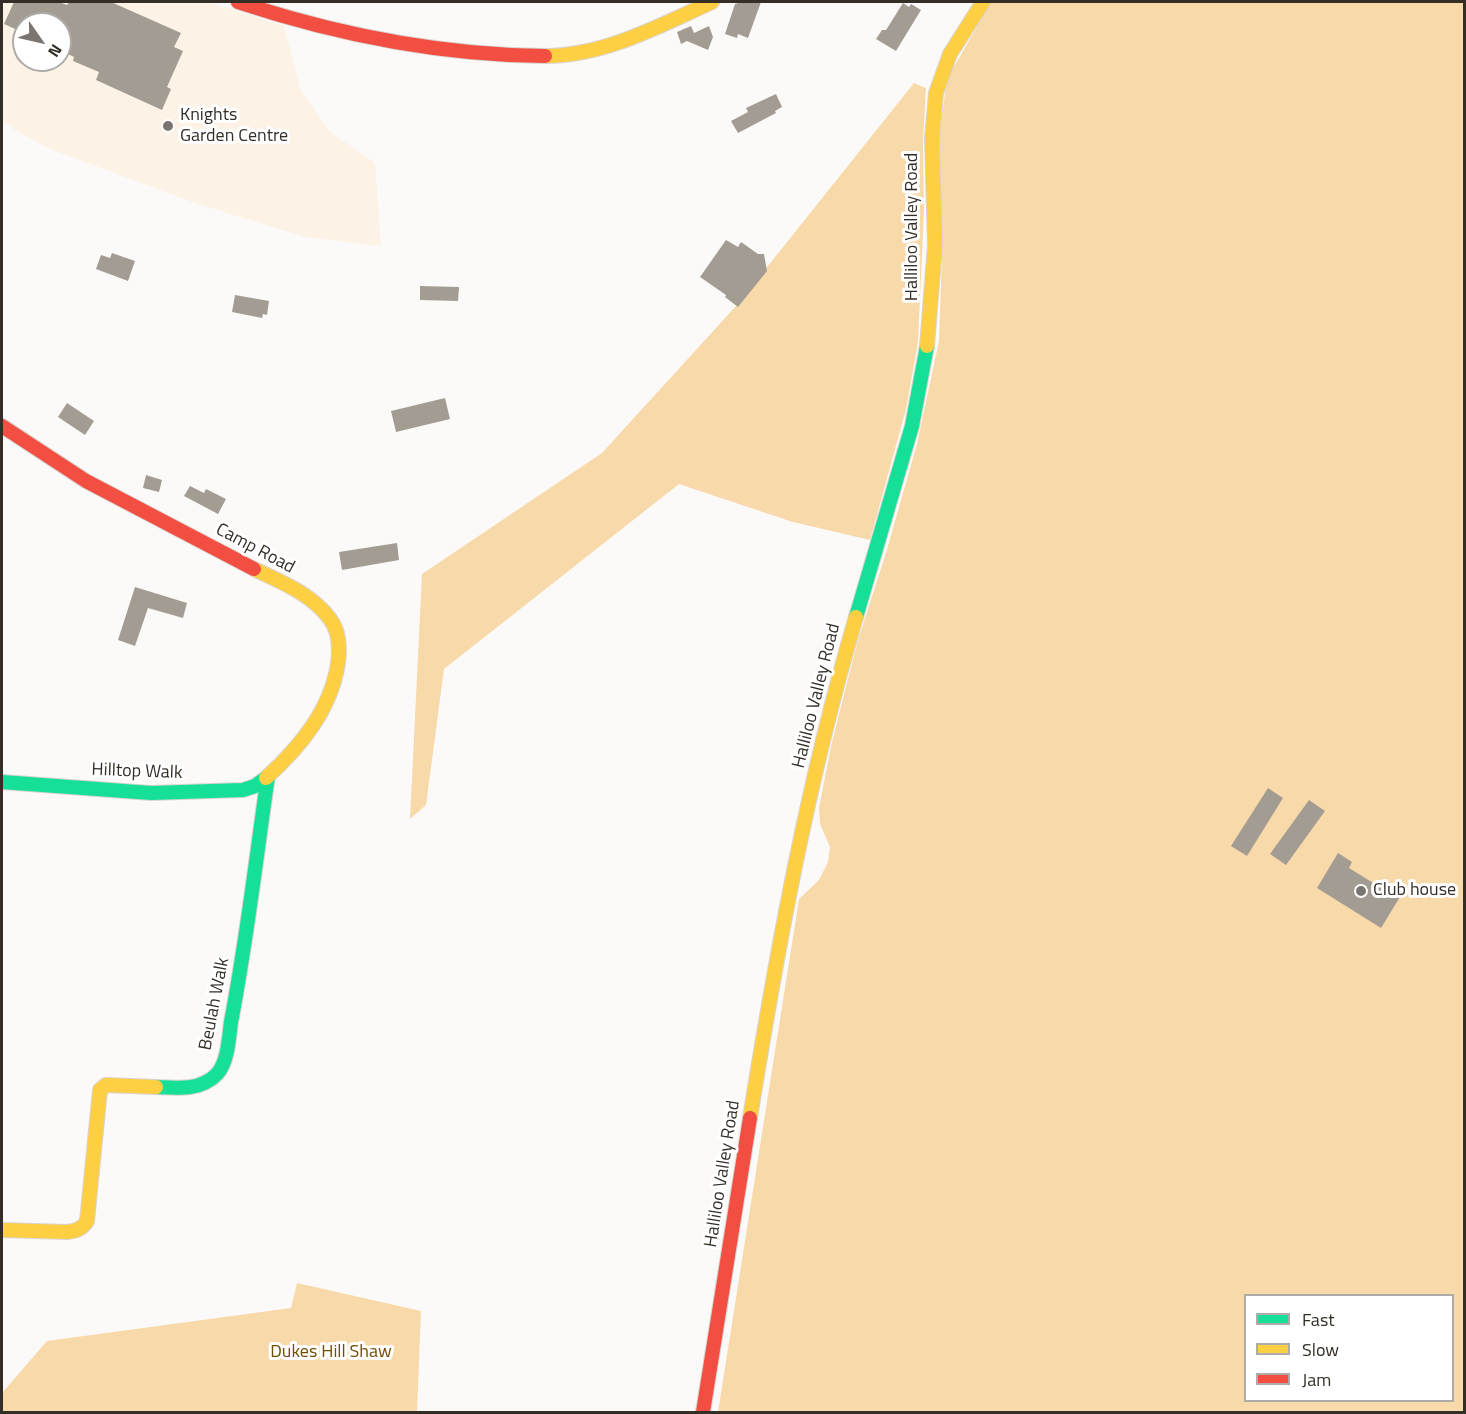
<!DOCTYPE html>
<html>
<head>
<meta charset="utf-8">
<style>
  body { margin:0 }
  #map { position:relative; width:1466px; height:1414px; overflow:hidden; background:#fcfaf8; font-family:"Titillium Web",sans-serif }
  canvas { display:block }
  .frame { position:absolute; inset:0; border:3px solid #342e26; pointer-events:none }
  .legend { position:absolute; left:1244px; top:1294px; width:210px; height:108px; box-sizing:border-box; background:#fff; border:2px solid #aeaba8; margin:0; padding:8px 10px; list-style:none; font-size:18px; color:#342e26 }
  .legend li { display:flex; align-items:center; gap:12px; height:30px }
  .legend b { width:30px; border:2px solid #aeaba8 }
  .north { position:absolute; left:12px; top:12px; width:60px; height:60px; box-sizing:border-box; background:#fff; border:2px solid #aeaba8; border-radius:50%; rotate:124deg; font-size:16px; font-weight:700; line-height:24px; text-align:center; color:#342e26 }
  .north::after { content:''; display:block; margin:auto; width:21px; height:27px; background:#7a7570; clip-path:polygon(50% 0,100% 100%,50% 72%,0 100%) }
</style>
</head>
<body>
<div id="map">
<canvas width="1466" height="1414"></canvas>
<div class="frame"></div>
<ul class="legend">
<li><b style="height:8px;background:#16e098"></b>Fast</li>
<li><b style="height:8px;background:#ffcf43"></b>Slow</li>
<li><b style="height:8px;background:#f24e42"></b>Jam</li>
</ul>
<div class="north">N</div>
</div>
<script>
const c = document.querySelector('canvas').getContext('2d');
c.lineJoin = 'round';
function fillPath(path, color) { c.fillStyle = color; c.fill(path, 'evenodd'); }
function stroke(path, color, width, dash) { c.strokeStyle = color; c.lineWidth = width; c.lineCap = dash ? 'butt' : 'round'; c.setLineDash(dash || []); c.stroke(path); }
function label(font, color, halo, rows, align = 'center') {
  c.font = font + ' "Titillium Web",sans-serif'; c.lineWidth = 6; c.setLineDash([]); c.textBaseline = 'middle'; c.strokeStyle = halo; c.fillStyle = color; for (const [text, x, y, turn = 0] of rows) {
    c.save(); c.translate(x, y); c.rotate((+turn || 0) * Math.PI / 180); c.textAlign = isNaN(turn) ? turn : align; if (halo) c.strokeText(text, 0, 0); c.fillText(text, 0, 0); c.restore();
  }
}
const built = new Path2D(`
  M2,2H208L284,26L301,90L330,132L375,163L381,246L305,237L195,203L50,149L18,132L2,120ZM24,24H60V60H24Z`);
const green = new Path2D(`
  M991,2H1464V1412H718L799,899L819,880L828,862L830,847L820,824L819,808L831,746L857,643L886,553L917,444L939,341L942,250L938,143L947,79ZM1246,1296H1452V1400H1246Z
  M914,83L926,88L923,145L924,210L918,342L906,409L870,540L793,522L679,484L444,669L426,805L410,819L422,574L602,453L736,306Z
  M297,1283L421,1311L417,1412H2V1393L47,1341L291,1308Z`);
const building = new Path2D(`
  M14,2H59L67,5L69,2H111L181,33L174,47L183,51L167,87L171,89L162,110L96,80L99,72L73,61L74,57L60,50V24H24V33L4,24Z
  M741,2H761L748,38L738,34L737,38L725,34L735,4Z
  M903,3L909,7L911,4L921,10L896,51L876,39L882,30H886Z
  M691,26L694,33L709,26L713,37L708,50L687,41L681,44L677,32Z
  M776,94L782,107L775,111L776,113L738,133L731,121L748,112L746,108Z
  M726,240L738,247L741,242L758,254H764L767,271L738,307L725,297L726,295L700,277Z
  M112,253L135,261L128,281L96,269L101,255L110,258Z
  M420,286L459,287L458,301L420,300Z
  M235,295L269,301L267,315L263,314L262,318L232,312Z
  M445,398L450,419L396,432L391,411Z
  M67,403L94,421L85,435L58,417Z
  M146,475L162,480L159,492L143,488Z
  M190,486L204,493L206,489L226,499L218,514L184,496Z
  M397,543L399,560L342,570L339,552Z
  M135,587L187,603L183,618L148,608L135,646L118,640Z
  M1268,788L1283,798L1247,856L1231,846Z
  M1309,800L1325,811L1286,865L1270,854Z
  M1338,853L1352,862L1349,868L1383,889L1388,882L1403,892L1381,928L1317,888Z`);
const fast = new Path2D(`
  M856,617L912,426L927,346
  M2,782L151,793L243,790L255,786L266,778
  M156,1087C177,1088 201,1091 217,1074C228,1062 229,1037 231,1022C247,940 256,858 268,776`);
const slow = new Path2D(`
  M545,56C604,56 659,26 712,2
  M927,346L935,245L932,139L936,93L950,54L983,2
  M254,569C281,582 312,594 330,619C340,632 340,648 338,663C331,710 300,747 266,778
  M750,1118C777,950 808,780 856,617
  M2,1230L67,1232C76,1231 82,1229 87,1221L100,1090L106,1085L156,1087`);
const jam = new Path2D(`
  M238,2C338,35 439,55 545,56
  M2,426L86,481L254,569
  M703,1412L750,1118`);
const markers = [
  [168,126,6,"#7a7570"],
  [1361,891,6,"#7a7570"]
];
const poiNames = [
  ["Knights",180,116],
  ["Garden Centre",180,137],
  ["Club house",1373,891]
];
const streetNames = [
  ["Halliloo Valley Road",913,227,-90],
  ["Camp Road",255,549,28],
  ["Halliloo Valley Road",817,696,-76],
  ["Hilltop Walk",137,772,2],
  ["Beulah Walk",215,1004,-79],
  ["Halliloo Valley Road",723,1174,-81]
];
const parkNames = [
  ["Dukes Hill Shaw",331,1353]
];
fillPath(built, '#fcf2e5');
fillPath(green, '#f8d9aa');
fillPath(building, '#a39c92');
stroke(fast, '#d8d4cf', 16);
stroke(slow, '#d8d4cf', 16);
stroke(jam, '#d8d4cf', 16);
stroke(fast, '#16e098', 14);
stroke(slow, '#ffcf43', 14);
stroke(jam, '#f24e42', 14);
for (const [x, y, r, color] of markers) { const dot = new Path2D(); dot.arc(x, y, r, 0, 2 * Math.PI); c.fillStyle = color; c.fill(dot); stroke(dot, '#fff', 2); }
label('18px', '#342e26', '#fff', poiNames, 'left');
label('18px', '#342e26', '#fff', streetNames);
label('18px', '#724d03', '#fff', parkNames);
</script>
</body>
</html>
